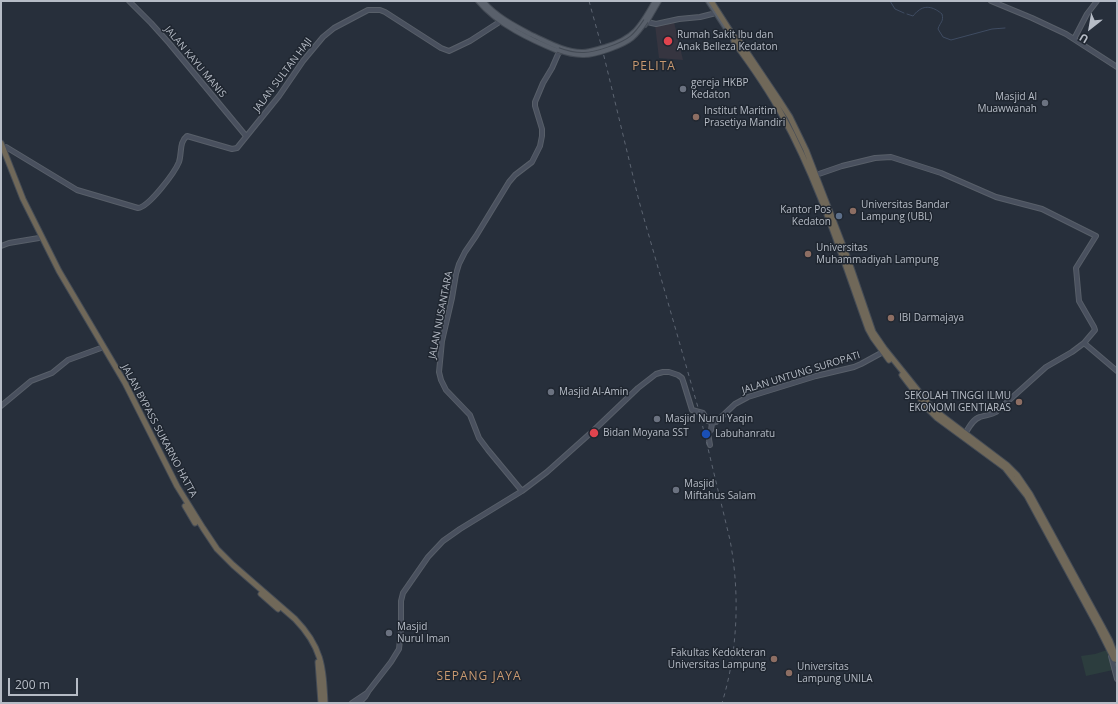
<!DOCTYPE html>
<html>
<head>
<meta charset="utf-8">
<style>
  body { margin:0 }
  #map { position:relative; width:1118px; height:704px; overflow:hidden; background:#272f3b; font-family:"Open Sans",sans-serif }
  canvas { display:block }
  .frame { position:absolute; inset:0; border:2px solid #b6bcc6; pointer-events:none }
  .north { position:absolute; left:1070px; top:8px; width:40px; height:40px; -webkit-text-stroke:3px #1f2630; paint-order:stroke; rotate:211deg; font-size:11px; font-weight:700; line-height:16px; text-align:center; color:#b6bcc6 }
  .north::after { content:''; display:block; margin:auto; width:14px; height:18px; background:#b6bcc6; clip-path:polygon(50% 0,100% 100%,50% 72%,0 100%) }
  .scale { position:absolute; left:8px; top:678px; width:70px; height:18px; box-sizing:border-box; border:2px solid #b6bcc6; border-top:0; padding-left:5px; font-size:12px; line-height:14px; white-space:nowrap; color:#b6bcc6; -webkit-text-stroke:3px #1f2630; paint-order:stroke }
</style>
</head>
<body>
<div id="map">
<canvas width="1118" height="704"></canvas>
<div class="frame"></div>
<div class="north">U</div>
<div class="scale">200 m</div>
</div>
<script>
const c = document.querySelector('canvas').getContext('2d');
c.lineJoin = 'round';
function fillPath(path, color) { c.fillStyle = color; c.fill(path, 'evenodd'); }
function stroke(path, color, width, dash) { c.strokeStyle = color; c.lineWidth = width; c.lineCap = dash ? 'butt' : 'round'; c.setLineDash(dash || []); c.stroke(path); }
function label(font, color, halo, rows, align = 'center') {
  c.font = font + ' "Open Sans",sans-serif'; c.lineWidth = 3; c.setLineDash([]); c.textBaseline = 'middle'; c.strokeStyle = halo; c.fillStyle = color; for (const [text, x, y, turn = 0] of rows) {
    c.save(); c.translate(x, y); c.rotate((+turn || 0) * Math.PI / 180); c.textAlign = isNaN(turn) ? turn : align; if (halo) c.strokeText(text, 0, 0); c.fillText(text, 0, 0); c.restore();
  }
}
const medical = new Path2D(`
  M674,22L683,60L659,58L655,25Z`);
const green = new Path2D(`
  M1107,650L1113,670L1086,676L1081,656L1095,654Z`);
const stream = new Path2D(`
  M890,1L895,9L904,13
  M907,14L913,16C915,14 916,12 918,11C926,4 935,8 942,14C944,22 940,22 938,29L943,37L951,40L992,29L1005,28`);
const highwayTunnel = new Path2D(`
  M1114,661L1117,670`);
const secondary = new Path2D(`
  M129,1L151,23L169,43L246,136
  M991,1L1032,18L1066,34L1117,67
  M647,22L656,24L679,19L700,17L716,13
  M1074,39L1087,14L1097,1
  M3,149L6,147L77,190L138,208C149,207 175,172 179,162C182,153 179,142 187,136L232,149L237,148L279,96L303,61L323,37L334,28L368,10H380L385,12L441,48L449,51L470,41L501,21
  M816,175L842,166L875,158L891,157L941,173L996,197L1042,209L1096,236L1076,268L1079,301L1094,327L1095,330L1084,343L1072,352L1046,367L996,412C991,415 986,415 980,417C973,419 969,427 965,434
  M1,246L9,243L39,238
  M1084,343L1117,371
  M1,406L31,381L52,373L68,360L101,348
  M710,445L708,433L711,430L712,423
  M522,491L488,450L479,438L470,415L446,390L441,380L439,372L442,341L452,298L456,274L459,264L465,252L476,236L509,182L515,175L532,162L540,146L542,136V129L535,106V102L543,83L552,68L559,52
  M1111,656L1117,679
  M352,703L367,693L391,662L399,649L401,630V601L403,593L428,557L443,541L460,529L522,491L547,472L594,430L638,388L656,374L663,372H669L678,375L682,378L684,384L692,410L703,413L708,421L713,423L716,422L735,404L748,397L816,376L854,367L861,364L883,352
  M359,703L365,697L368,692`);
const primary = new Path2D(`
  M478,1C498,25 531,40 560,52
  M483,1C496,16 513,25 530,34C546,41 564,52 582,52C590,52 597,49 605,47C634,39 641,26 655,1
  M708,1L734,41
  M645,25L659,1`);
const highway = new Path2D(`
  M711,1L734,37L738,39L779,100L790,117L806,150L847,256L873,332L884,348L929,404L937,412L1007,465L1017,475L1030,494L1102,626L1110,641L1117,660
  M734,37V42C751,65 768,89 782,115C819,182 842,257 868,329L873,338L889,360
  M1,143L23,199L59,271L125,383L177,486L203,528L217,549L233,565L295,619C322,647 323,666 325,703
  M902,375L928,409L937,418L1005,468L1027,496L1097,625L1114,659
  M185,506L195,523
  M261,594L278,609
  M318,662L321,703`);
const rail = new Path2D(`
  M589,1L602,48L639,201L699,411L730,540C740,593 738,651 722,703`);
const primaryBridge = new Path2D(`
  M558,50C566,53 574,55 582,55C594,56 624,45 632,38C638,33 642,27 646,21`);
const markers = [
  [668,41,5,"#e0444e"],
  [683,89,4,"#6b7280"],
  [1045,103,4,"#6b7280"],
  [696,117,4,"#8d6e63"],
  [853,211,4,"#8d6e63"],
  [839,216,4,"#5c6f8a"],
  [808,254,4,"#8d6e63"],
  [891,318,4,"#8d6e63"],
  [551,392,4,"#6b7280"],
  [1019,402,4,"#8d6e63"],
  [657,419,4,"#6b7280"],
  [594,433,5,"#e0444e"],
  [706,434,5,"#1a4fb4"],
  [676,490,4,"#6b7280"],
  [389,633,4,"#6b7280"],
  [774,659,4,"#8d6e63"],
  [789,673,4,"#8d6e63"]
];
const poiNames = [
  ["Rumah Sakit Ibu dan",677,35],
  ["Anak Belleza Kedaton",677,47],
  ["gereja HKBP",691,83],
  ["Kedaton",691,95],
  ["Masjid Al",1037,97,"right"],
  ["Muawwanah",1037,109,"right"],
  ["Institut Maritim",704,111],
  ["Prasetiya Mandiri",704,123],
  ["Universitas Bandar",861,205],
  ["Lampung (UBL)",861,217],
  ["Kantor Pos",831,210,"right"],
  ["Kedaton",831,222,"right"],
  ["Universitas",816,248],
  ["Muhammadiyah Lampung",816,260],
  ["IBI Darmajaya",899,318],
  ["Masjid Al-Amin",559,392],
  ["SEKOLAH TINGGI ILMU",1011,396,"right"],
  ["EKONOMI GENTIARAS",1011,408,"right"],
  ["Masjid Nurul Yaqin",665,419],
  ["Bidan Moyana SST",603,433],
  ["Labuhanratu",715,434],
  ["Masjid",684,484],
  ["Miftahus Salam",684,496],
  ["Masjid",397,627],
  ["Nurul Iman",397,639],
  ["Fakultas Kedokteran",766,653,"right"],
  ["Universitas Lampung",766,665,"right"],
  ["Universitas",797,667],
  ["Lampung UNILA",797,679]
];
const streetNames = [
  ["JALAN KAYU MANIS",195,62,50],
  ["JALAN SULTAN HAJI",283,75,-53],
  ["JALAN NUSANTARA",441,315,-79],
  ["JALAN UNTUNG SUROPATI",801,373,-17],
  ["JALAN BYPASS SUKARNO HATTA",159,431,62]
];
const quarterNames = [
  ["PELITA",654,67],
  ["SEPANG JAYA",479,677]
];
fillPath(medical, '#363540');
fillPath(green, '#2c3d3e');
stroke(stream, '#3f4c62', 1);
stroke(highwayTunnel, '#3c4450', 5, [5, 2.5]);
stroke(secondary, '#585f69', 6);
stroke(primary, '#434a54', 6);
stroke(highway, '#454c56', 7);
stroke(secondary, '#49505e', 4);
stroke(primary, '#59606b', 4);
stroke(highway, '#706859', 5);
stroke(rail, '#5d6572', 1, [4, 4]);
stroke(primaryBridge, '#434a54', 6, []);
stroke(primaryBridge, '#59606b', 4);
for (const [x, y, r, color] of markers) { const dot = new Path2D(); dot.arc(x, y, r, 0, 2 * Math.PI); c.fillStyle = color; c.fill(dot); stroke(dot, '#1f2630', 1.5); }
label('10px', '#b6bcc6', '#1f2630', poiNames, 'left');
label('10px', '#b6bcc6', '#1f2630', streetNames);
c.letterSpacing = '1px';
label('12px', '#c89970', '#1f2630', quarterNames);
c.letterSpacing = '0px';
</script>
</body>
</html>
